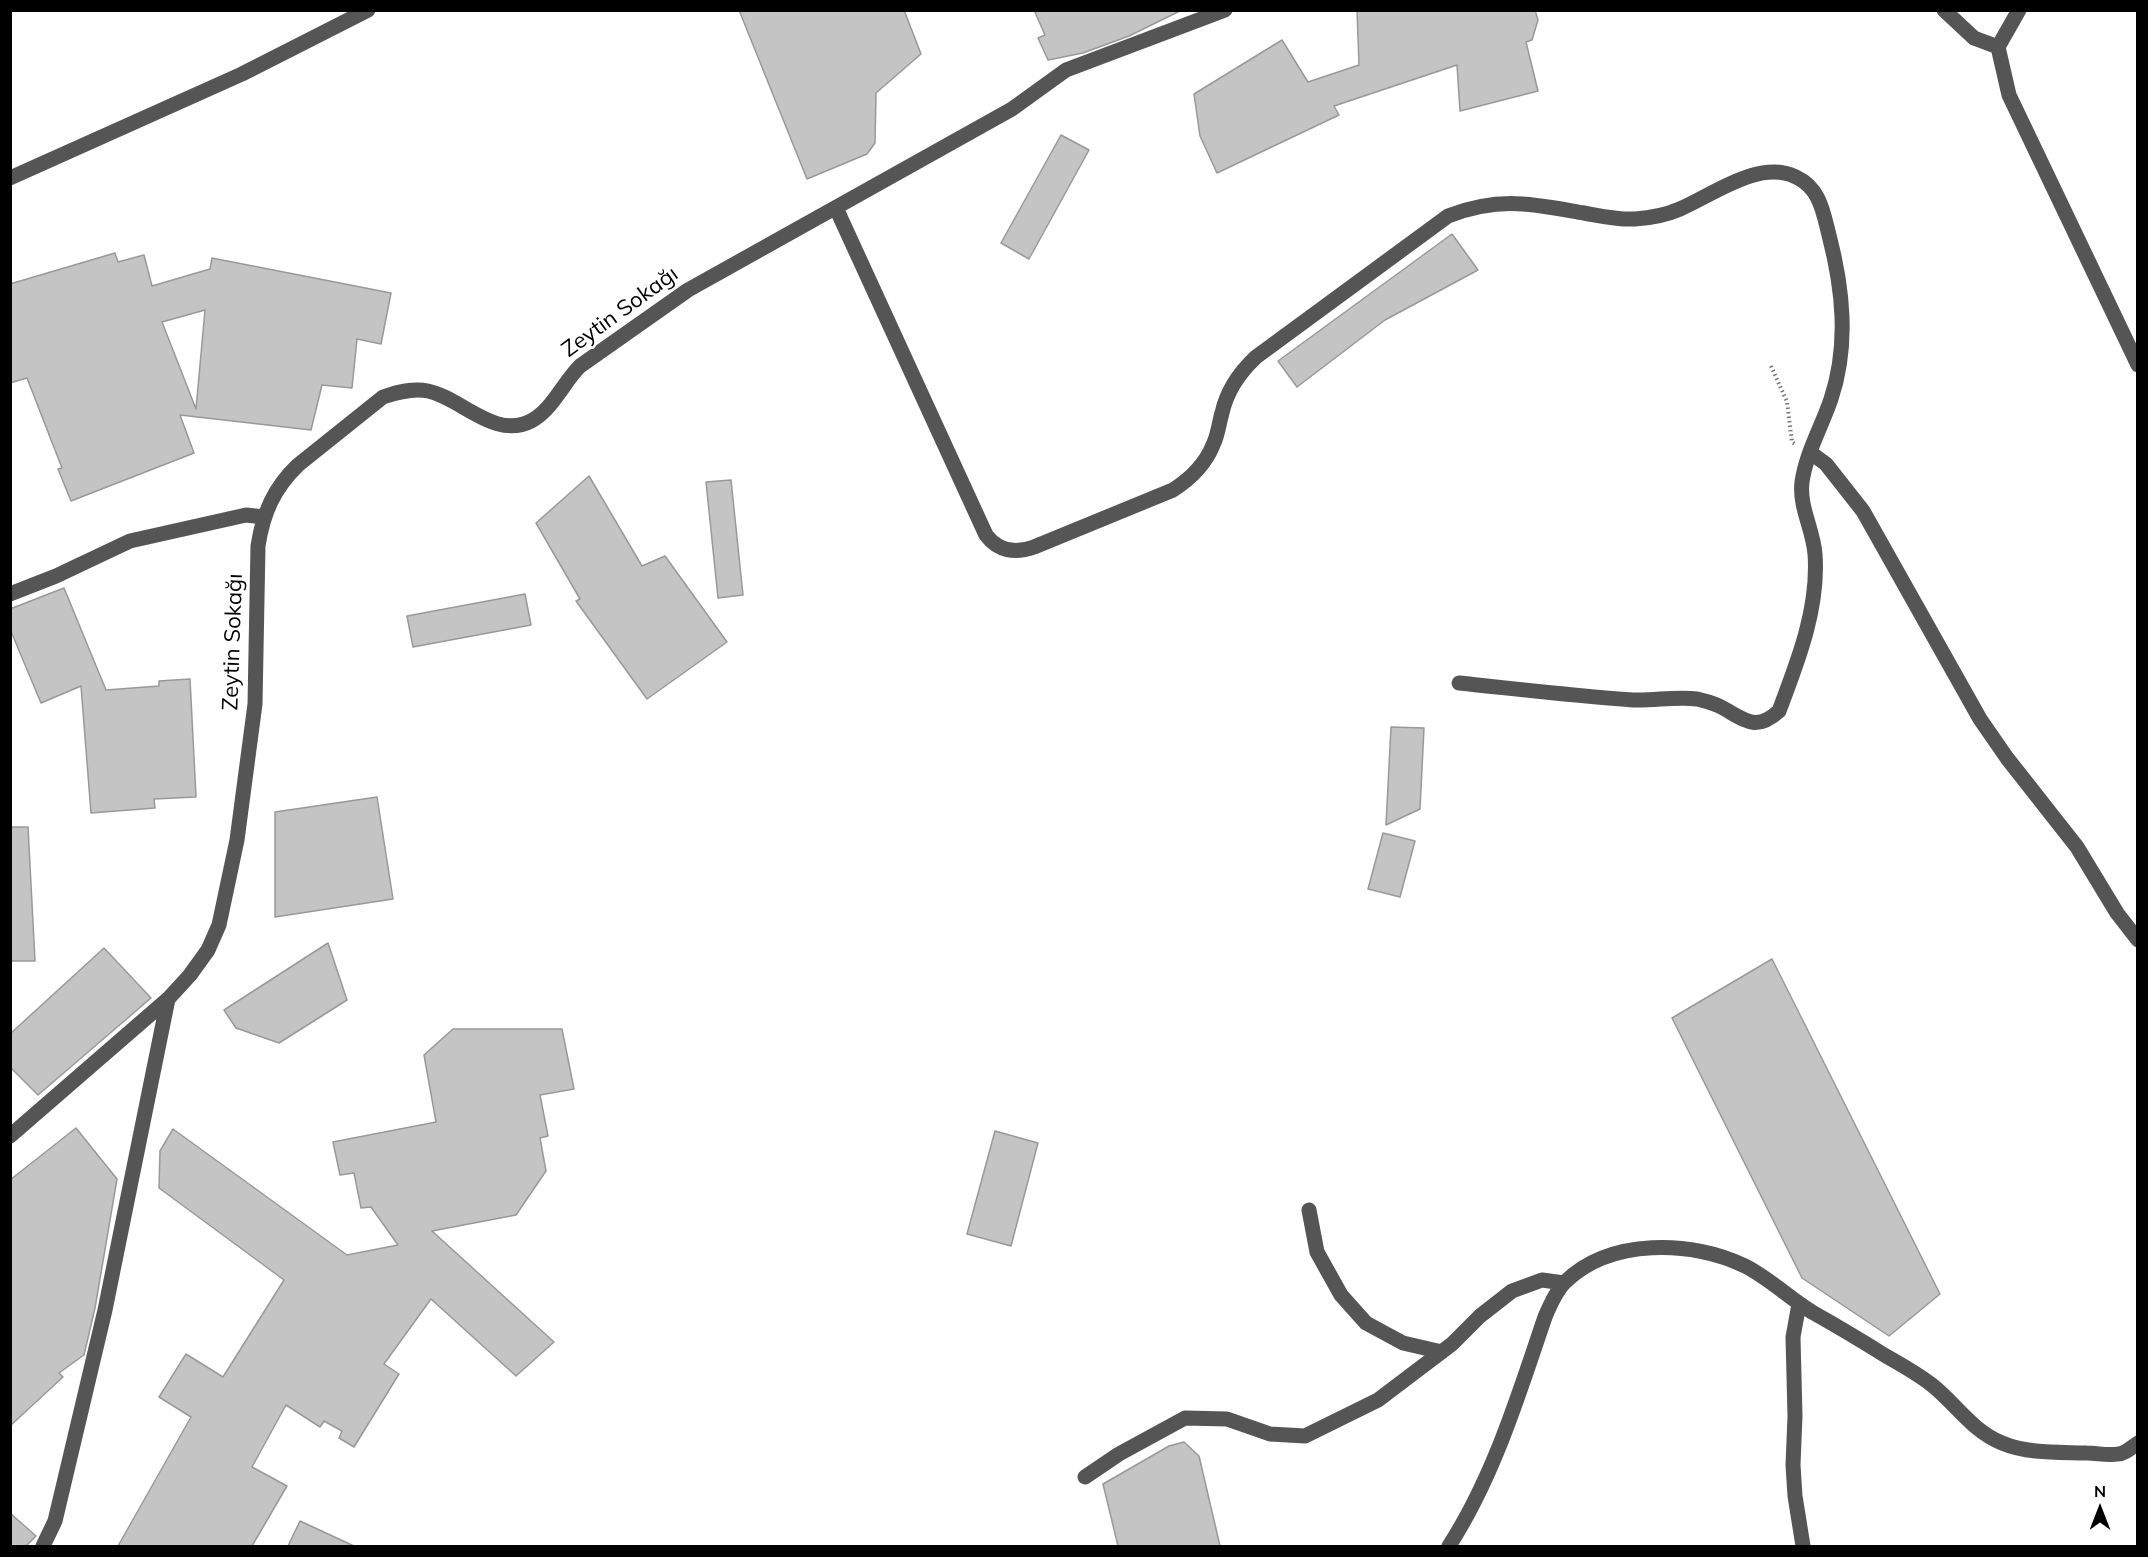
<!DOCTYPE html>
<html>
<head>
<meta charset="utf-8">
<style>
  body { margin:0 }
  #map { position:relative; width:2148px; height:1557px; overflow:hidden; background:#fff; font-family:Mulish,sans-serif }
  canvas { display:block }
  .frame { position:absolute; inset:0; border:12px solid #000; pointer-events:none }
  .north { position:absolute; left:2070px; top:1479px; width:60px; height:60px; -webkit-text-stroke:4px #fff; paint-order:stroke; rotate:0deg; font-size:16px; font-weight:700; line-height:24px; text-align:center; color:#000 }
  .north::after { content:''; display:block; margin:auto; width:21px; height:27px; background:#000; clip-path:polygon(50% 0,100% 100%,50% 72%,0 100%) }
</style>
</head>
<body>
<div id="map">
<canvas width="2148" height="1557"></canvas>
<div class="frame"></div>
<div class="north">N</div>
</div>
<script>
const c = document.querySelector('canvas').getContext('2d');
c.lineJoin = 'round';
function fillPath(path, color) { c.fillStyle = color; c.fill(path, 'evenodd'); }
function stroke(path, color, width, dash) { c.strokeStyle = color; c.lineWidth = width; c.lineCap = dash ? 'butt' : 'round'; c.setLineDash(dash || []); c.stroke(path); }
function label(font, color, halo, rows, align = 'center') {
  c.font = font + ' Mulish,sans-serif'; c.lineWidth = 5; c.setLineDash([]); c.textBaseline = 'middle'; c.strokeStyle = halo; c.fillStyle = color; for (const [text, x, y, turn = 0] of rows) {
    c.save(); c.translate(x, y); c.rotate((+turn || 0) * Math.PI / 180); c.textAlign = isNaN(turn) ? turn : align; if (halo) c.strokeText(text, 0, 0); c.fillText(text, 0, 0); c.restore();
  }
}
const building = new Path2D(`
  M739,10H904L921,54L876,93L875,143L867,154L807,179Z
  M1034,10H1182L1129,36L1083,53L1048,60L1038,38L1045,35Z
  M1357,10H1535L1538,20L1532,40L1526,42L1538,91L1460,111L1457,65L1334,106L1339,115L1217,173L1200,136L1194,94L1282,40L1308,82L1359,65Z
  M1061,135L1089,150L1029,259L1001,243Z
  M1452,234L1478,270L1385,320L1297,387L1278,361Z
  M115,253L118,262L144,255L152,286L210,269L212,258L391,293L381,344L357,339L352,388L322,385L311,430L180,415L194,453L71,501L58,469L62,468L27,378L10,383V284ZM205,310L196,409L162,322Z
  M589,476L642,566L665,556L727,642L647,699L576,601L580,599L536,523Z
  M731,480L743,595L718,598L706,482Z
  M64,588L106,690L159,686V681L190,679L196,797L154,799L155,808L91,813L81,686L41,703L10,629V609Z
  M525,594L531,625L413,647L407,616Z
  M1391,727L1424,728L1420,809L1386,825Z
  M377,797L393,899L275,917V812Z
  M10,827H28L35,961H10Z
  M1383,833L1415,841L1400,897L1368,889Z
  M328,943L347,1000L279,1043L236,1028L224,1010Z
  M104,948L151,998L38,1095L10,1067V1034Z
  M1772,959L1940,1294L1889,1336L1802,1278L1672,1018Z
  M453,1029H562L574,1089L540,1095L548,1136L540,1138L546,1171L516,1215L432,1231L554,1342L516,1376L431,1299L384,1364L399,1374L354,1447L339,1438L342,1431L324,1421L320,1427L286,1405L252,1467L287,1486L252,1546H118L191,1417L159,1397L186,1354L223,1377L284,1280L159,1188L160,1151L173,1129L347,1255L398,1245L371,1207L361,1208L354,1173L340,1175L333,1142L436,1122L424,1055Z
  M76,1128L117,1179L95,1308L84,1355L59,1373L63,1377L10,1426V1180Z
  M995,1131L1038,1143L1011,1246L967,1234Z
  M1184,1442L1199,1456L1220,1546H1118L1103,1484L1169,1446Z
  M10,1513L36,1536L26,1546H10Z
  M300,1521L354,1546H288Z`);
const path = new Path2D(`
  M1771,366L1787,402L1792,442L1795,444`);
const minor = new Path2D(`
  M1944,10L1974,38L1998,47
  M2019,10L1998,47L2009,95L2138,365
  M10,178L242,74L368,10
  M836,208L986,535C998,551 1015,554 1034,547L1173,490C1190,479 1205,465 1213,445C1218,435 1219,423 1222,413C1227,390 1239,373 1256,357L1448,216C1500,196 1532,204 1584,213C1601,216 1618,220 1635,219C1650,218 1666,215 1680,209C1713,195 1759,159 1796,177C1820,188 1823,212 1829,235C1843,289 1849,345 1831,399C1822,426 1806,453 1802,482C1799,507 1813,529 1815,554C1819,608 1798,661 1779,711C1756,732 1745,720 1723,708C1715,703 1705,701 1697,699C1676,696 1654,701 1633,700C1575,696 1517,689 1459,683
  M1811,453L1826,464L1863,511L1980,719L2007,758L2077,847L2117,913L2138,940
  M10,594L56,576L130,541L246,515L264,517
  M10,1136L168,999L190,975L208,950L219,925L237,840L255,704L258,546C263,513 274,488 298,465L383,397C398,392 413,388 428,391C461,398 495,440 531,421C552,410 563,383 580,366L688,290L1012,109L1066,70L1225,10
  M1309,1210L1317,1252L1341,1295L1366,1323L1403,1343L1442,1352
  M1799,1304L1793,1337L1795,1416L1793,1465L1795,1496L1803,1546
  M1085,1477L1119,1454L1185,1418L1227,1419L1270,1434L1305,1436L1378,1400L1452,1344L1480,1316L1512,1291L1542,1280L1564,1283
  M43,1546L55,1521L105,1310L168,999
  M1449,1546C1494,1476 1518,1396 1545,1317C1550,1305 1556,1291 1565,1282C1610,1238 1692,1240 1745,1266C1769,1278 1789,1298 1812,1312C1837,1326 1862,1341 1886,1356C1902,1365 1918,1374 1932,1385C1956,1404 1972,1431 2002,1443C2028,1454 2059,1452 2087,1453C2097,1453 2108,1456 2118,1454C2125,1454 2132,1447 2138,1443`);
const streetNames = [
  ["Zeytin Sokağı",620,312,-36],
  ["Zeytin Sokağı",233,642,-88]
];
fillPath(building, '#c4c4c4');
stroke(building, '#999', 1.5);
stroke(path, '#777', 4, [1.5, 3]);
stroke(minor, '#555', 15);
label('22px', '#000', '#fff', streetNames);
</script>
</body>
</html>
